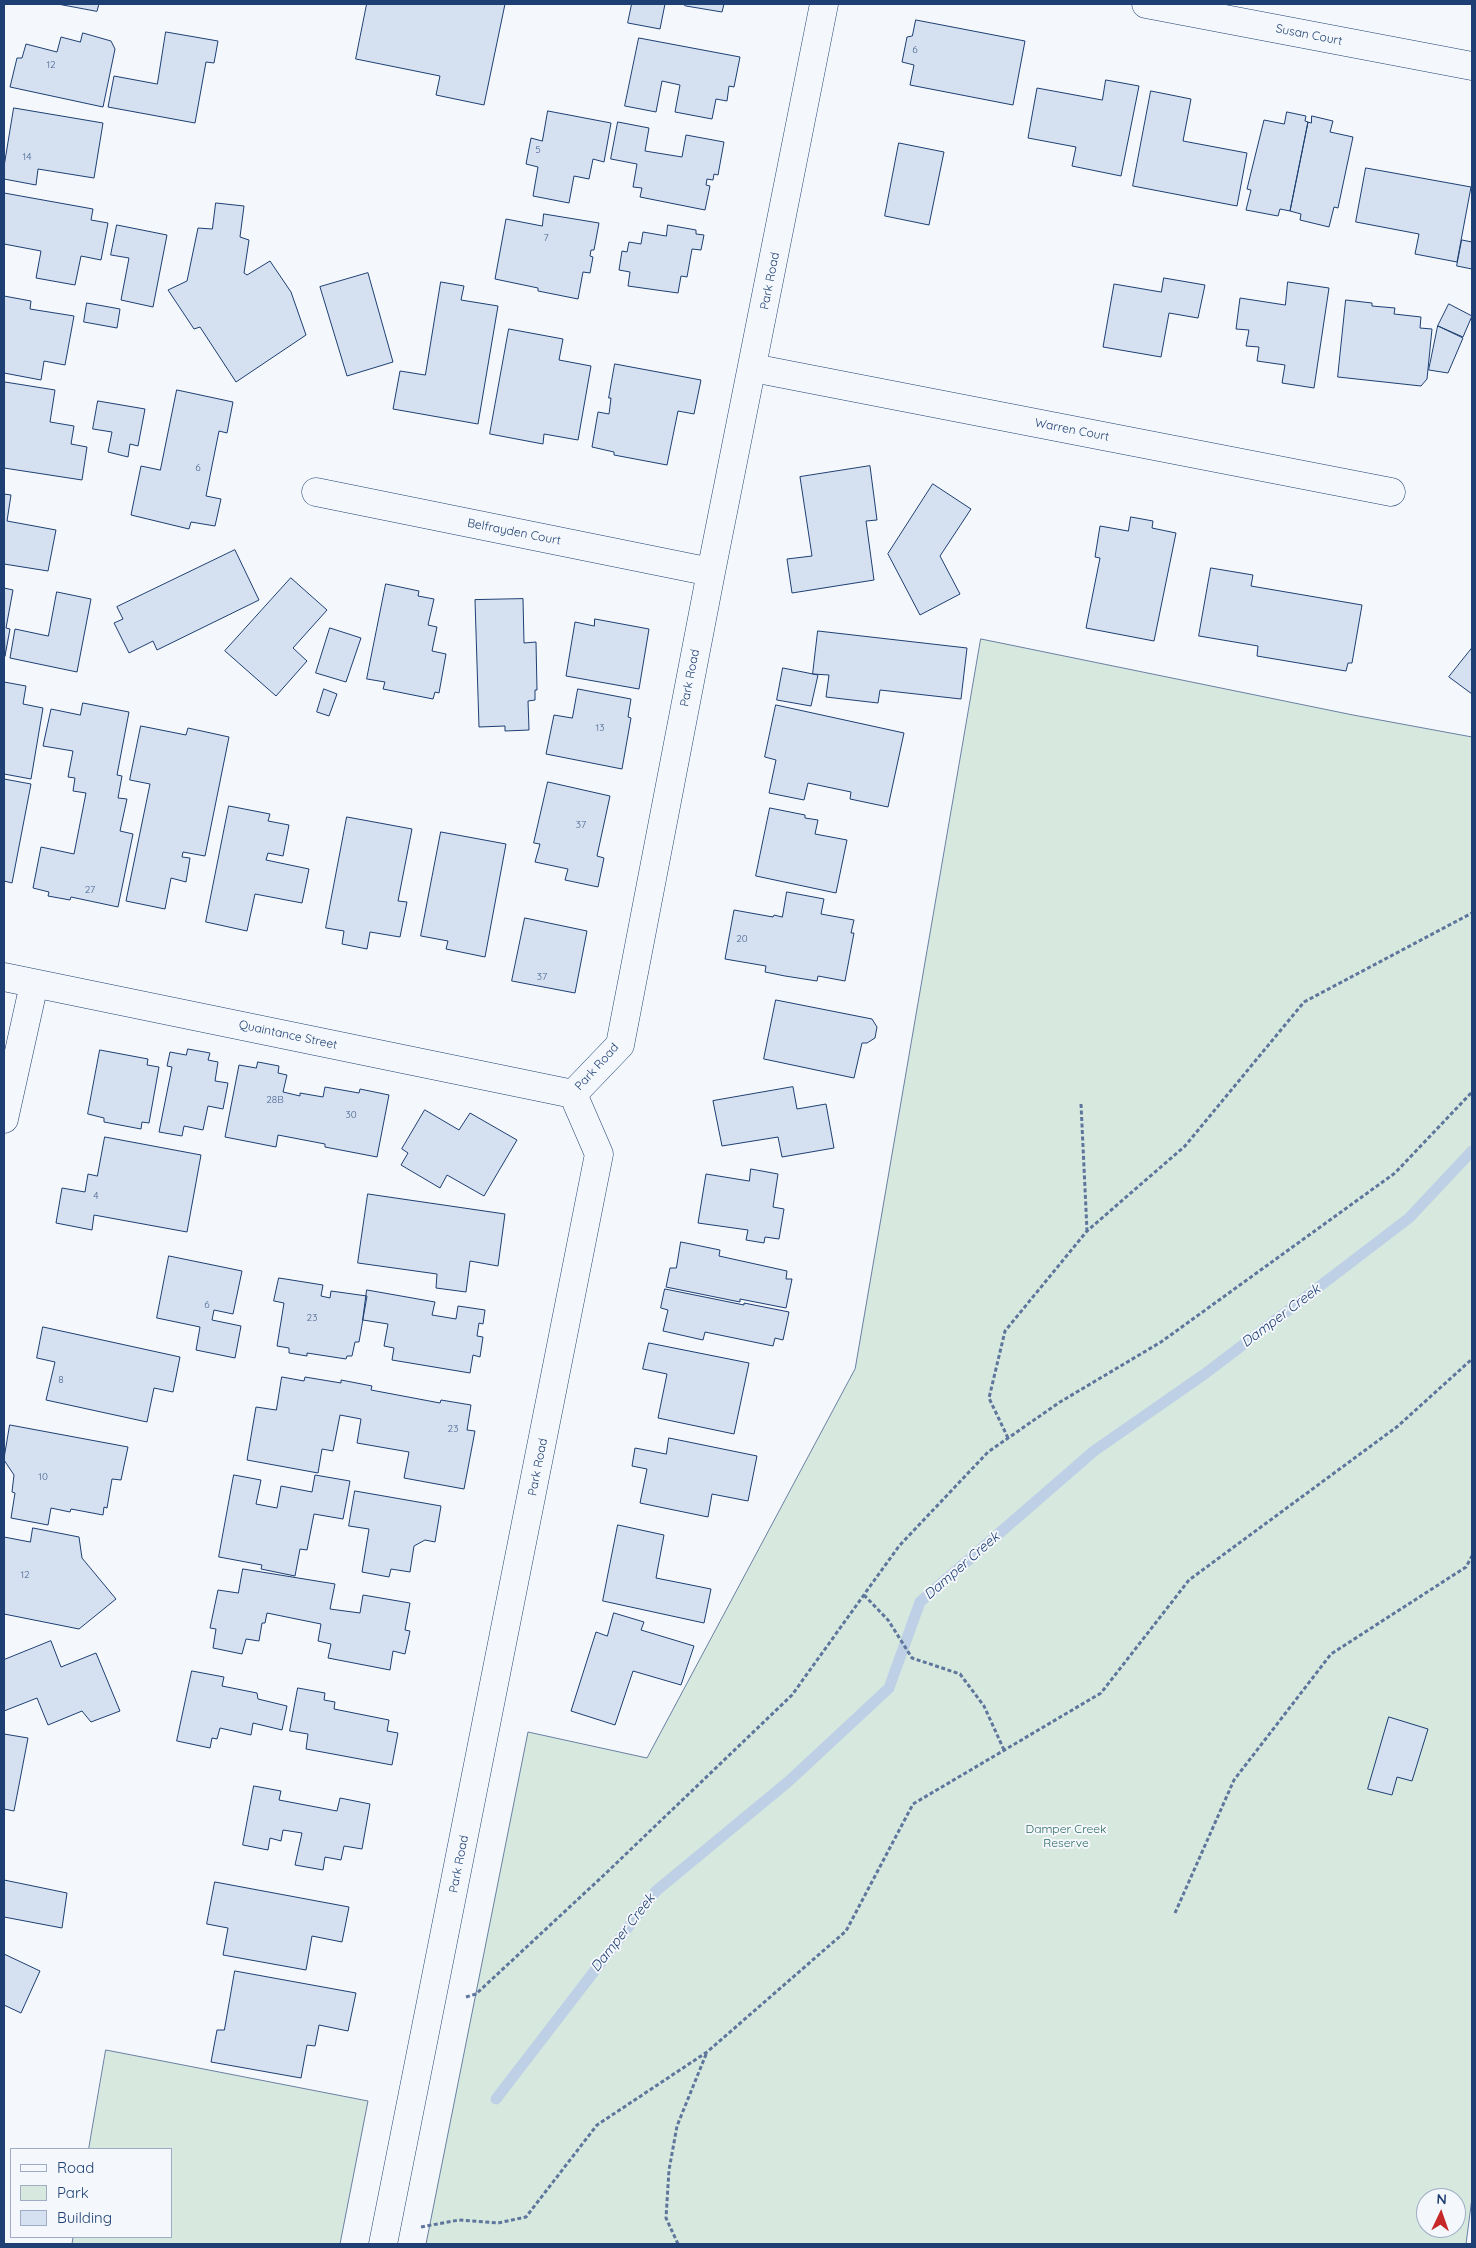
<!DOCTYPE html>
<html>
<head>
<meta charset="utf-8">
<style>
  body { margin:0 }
  #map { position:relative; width:1476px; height:2248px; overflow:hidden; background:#f4f7fb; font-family:Quicksand,sans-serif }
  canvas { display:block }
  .frame { position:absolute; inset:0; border:5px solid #1d3f73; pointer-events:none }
  .legend { position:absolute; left:10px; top:2148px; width:162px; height:90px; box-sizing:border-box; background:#f4f7fb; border:1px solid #9eadc5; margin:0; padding:6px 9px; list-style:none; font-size:15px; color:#1d3f73 }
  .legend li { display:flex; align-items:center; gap:10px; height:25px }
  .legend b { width:25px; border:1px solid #9eadc5 }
  .north { position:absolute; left:1416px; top:2188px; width:50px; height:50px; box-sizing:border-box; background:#f4f7fb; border:1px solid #9eadc5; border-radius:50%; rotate:3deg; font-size:14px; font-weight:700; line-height:20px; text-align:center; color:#1d3f73 }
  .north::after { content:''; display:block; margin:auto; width:18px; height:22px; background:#c62828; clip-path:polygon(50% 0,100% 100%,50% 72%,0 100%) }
</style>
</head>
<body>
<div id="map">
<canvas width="1476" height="2248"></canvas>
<div class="frame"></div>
<ul class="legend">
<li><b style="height:6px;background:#f4f7fb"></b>Road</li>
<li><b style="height:14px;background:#d7e8df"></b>Park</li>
<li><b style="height:14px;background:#d5e0f0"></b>Building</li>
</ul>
<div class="north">N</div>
</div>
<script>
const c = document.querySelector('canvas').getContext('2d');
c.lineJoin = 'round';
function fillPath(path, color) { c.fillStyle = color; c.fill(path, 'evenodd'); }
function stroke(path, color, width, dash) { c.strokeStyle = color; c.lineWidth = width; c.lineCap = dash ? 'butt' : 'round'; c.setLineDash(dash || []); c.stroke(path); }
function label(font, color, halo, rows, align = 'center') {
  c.font = font + ' Quicksand,sans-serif'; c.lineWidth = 4; c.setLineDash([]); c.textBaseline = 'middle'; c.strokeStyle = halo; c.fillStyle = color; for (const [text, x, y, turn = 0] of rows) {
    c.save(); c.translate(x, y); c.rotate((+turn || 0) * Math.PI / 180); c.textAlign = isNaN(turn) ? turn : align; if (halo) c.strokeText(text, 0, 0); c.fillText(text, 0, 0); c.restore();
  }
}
const green = new Path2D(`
  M981,639L1353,715L1472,737V2198L1466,2244H426L528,1732L647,1758L855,1369ZM1426,2198H1456V2228H1426Z
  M106,2050L368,2101L340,2244H72L73,2237H171V2149H89Z`);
const stream = new Path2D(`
  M496,2099L656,1891L789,1781L889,1688L920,1602L1094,1451L1206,1373L1409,1218L1472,1151`);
const building = new Path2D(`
  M58,4H99L97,11Z
  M367,4H505L484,105L436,95L440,76L356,59Z
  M632,4H665L660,29L628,23Z
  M683,4H724L722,12L686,6Z
  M916,20L1025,41L1013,105L910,85L914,65L902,62L907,37L912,36Z
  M166,32L218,41L214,63L206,62L195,123L108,107L114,76L157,84Z
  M83,33L111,41L115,49L103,107L10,87L17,58H22L26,44L57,52L61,37L80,42Z
  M639,38L740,57L734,87L729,86L727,101L716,99L712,119L675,112L680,85L662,81L656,112L625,106Z
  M1106,80L1139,86L1121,176L1072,166L1076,147L1028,138L1037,88L1102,100Z
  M1151,91L1191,99L1183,141L1247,153L1237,206L1133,186Z
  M14,108L103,123L94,178L38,169L36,185L4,179V167Z
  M548,111L611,123L604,162L593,159L589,179L574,176L569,203L533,196L538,167L526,164L531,138L542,141Z
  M1287,112L1306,116L1305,121L1308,122L1290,211L1280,209L1278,216L1246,210L1251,190L1247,189L1264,120L1284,124Z
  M1312,116L1333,121L1330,132L1353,137L1338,208L1334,207L1329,227L1300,220L1301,214L1290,211L1308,122L1311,123Z
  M618,122L649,128L645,151L682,157L686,135L724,142L718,175L714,174L713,180L707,179L706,185L710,186L705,210L640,197L642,188L633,187L637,164L611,159Z
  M899,143L944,152L929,225L885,216Z
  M1366,168L1471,187L1457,262L1415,254L1419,234L1356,222Z
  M4,193L93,209L91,220L108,223L101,260L81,256L75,285L36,278L41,251L4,244Z
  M216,203L244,206L240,237L249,240L244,273L247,275L270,261L291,292L306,335L236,382L200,327L194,329L168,290L187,281L198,228L212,229Z
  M544,214L599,223L594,250H591L590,256L593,257L590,273L583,272L578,299L538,291V288L495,279L506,219L542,226Z
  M117,225L167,235L153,307L121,300L129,258L111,255Z
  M668,225L696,230V234L704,235L701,250L692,249L687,277L681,276L678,293L628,286L630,272L619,270L622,251L627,252L629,242L641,244L643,232L666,236Z
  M1462,240L1472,242V269L1457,266Z
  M368,273L393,362L347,376L320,287Z
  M1164,278L1205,285L1198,318L1169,313L1161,357L1103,347L1114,284L1161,292Z
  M441,282L464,286L461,300L498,306L478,424L393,409L400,371L425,375Z
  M1288,282L1329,288L1314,388L1282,383L1285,365L1257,361L1259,347L1246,346L1249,330L1236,329L1240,298L1285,305Z
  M4,296L31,301L30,309L74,316L65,365L44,361L41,380L4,373Z
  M1346,300L1372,303V306L1395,308L1394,314L1421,317L1420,328L1432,329L1427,379L1421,386L1338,377Z
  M87,303L120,309L117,328L84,322Z
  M1449,304L1472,316L1463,337L1438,326Z
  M1438,326L1463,338L1448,373L1429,370Z
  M509,329L563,339L559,360L591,366L578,440L544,434L543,444L490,434Z
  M615,364L701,380L694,414L678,411L667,465L614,455V452L592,447L598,412L609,414L611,398H609Z
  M5,382L55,390L50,422L74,426L71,444L87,447L82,480L4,468Z
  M177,390L233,402L227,433L219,431L206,496L221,499L215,526L191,522L189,529L131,515L141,466L160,470Z
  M98,401L145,409L138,446L130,444L128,457L108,452L112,432L93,429Z
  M870,466L877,520L866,521L874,580L792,593L787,559L812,556L800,477Z
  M933,484L971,509L940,556L960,594L920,615L888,554Z
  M4,494L11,495L7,521L56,530L48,571L4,564Z
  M1131,517L1153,521L1152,528L1176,533L1154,641L1086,628L1100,558L1095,557L1100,526L1128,531Z
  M235,550L259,600L157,650L153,641L129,653L114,623L123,619L117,607Z
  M1211,568L1253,575L1251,586L1362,605L1352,663H1348L1346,671L1257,656L1258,646L1199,636Z
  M291,578L327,610L293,648L307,661L276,696L225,651Z
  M386,584L419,591L418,596L434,599L428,625L437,627L432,651L446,654L439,693L435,692L433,699L383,689L385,682L367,679Z
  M4,588L13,590L6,628L10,629L5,656Z
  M57,592L91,599L77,672L10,658L15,629L48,636Z
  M523,599L524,643L536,642L537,690H535V700L528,701L529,730L505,731V726L479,727L475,600Z
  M595,619L649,629L639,689L566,676L575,622L594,626Z
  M330,628L361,638L346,682L316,673Z
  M818,631L967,648L961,699L880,690L878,703L826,697L829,675L813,674Z
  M1472,648V694L1449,677Z
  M783,668L818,675L811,706L777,700Z
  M4,682L26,686L23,704L43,708L31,779L4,774Z
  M324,689L337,694L329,716L317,712Z
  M578,689L631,699L628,717L631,718L622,769L546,754L554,715L572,718Z
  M83,703L129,712L117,775L122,776L118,798L127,799L120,831L133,834L118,907L71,897L70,900L48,896L49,892L33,888L41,847L74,854L86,793L73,791L75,778L68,777L73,751L43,746L51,709L80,715Z
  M776,705L904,733L888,807L850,799L851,792L808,783L804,800L769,793L776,760L765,757Z
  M141,726L186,735L188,728L229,737L205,856L183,852L182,857L190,858L186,882L171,878L165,909L126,901L150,784L130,780Z
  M4,779L31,784L12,883L4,881Z
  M548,782L610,796L597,856L604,858L598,887L565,880L568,869L535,862L540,844L534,843Z
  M229,806L270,814L268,821L289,825L283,856L268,853L266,860L309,869L302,903L255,894L247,931L206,922Z
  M770,808L805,815V818L818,820L815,834L847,840L836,893L756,876Z
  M347,817L412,829L398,901L407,902L400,937L370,932L367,949L342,944L344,931L326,928Z
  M441,832L506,844L485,957L446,949L448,941L421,936Z
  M787,892L824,899L821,914L854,920L851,933H854L845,981L818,976L817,981L785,976L765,972L766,966L725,959L734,910L773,917L774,915L782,917Z
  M525,918L587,931L575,993L512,981Z
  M776,1000L872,1019L877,1027L875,1038L867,1043H862L854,1078L764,1059Z
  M188,1049L210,1053L208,1060L218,1062L215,1081L228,1083L223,1109L208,1106L203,1130L184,1126L182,1136L159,1132L172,1067L167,1066L170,1052L186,1055Z
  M100,1050L148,1059L147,1065L159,1067L149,1123L142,1122L141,1129L104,1122V1118L88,1114Z
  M258,1062L279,1066L278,1073L287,1075L283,1092L300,1096V1093L323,1097L325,1087L359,1093L360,1089L389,1095L377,1157L325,1147V1144L278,1135L276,1147L225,1137L239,1065L256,1068Z
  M793,1087L797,1109L826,1104L834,1148L782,1157L778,1137L722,1146L713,1101Z
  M425,1110L459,1130L470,1113L517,1140L484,1196L447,1175L440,1188L401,1165L408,1153L402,1149Z
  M105,1137L201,1155L187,1232L94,1215L92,1230L56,1223L62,1188L85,1192L88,1174L97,1176Z
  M751,1169L778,1174L773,1207L784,1209L779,1239L765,1237L764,1243L746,1240L748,1230L698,1223L706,1174L749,1181Z
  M368,1194L505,1214L498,1266L470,1261L466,1292L436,1288L437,1274L358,1263Z
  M681,1242L720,1250L719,1256L787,1271L786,1279H792L786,1308L740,1299V1302L666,1287L670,1268H676Z
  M169,1256L242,1271L233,1314L214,1310L212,1320L241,1326L235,1358L196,1350L200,1327L157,1318Z
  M279,1278L323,1285L321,1296L330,1298L331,1291L367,1296L359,1342H355L352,1356H347L346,1359L307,1353V1356L289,1353V1348L277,1346L284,1303L274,1301Z
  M665,1289L744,1305V1303L789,1312L783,1340L775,1338L773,1346L705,1332L703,1340L663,1331L668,1310L661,1308Z
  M367,1290L435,1302L432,1315L456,1319L458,1306L485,1310L483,1324L479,1323L477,1336L483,1337L480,1357L473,1355L470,1373L392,1360L394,1348L384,1346L388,1324L363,1320Z
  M43,1327L180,1357L173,1392L154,1388L147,1422L46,1400L55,1362L37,1358Z
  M649,1343L749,1363L734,1434L658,1418L667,1374L643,1369Z
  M282,1377L304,1381L305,1377L341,1383V1380L372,1386L371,1390L440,1403L441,1400L471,1405L467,1430L475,1431L464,1489L404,1478L409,1452L357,1443L361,1419L340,1415L333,1451L322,1449L318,1473L247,1460L256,1407L276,1410Z
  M10,1425L128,1447L121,1480L112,1479L107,1508L104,1507L103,1515L71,1509L70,1512L51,1508L48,1525L11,1518L15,1493L12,1492L14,1475L4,1460Z
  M669,1438L757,1456L748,1501L712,1494L708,1517L640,1503L647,1469L632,1466L635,1448L666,1454Z
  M234,1475L261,1480L256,1504L277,1508L281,1486L312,1492L315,1475L350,1481L343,1519L314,1514L307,1550L300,1549L295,1576L261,1569L262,1565L219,1557Z
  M355,1491L441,1506L435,1542L425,1540L414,1546L410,1572L391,1569L389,1577L362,1572L369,1529L349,1526Z
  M618,1525L664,1535L656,1578L711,1589L704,1623L603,1601Z
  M33,1528L79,1537L82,1558L116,1599L79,1629L4,1614V1537L30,1542Z
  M243,1569L335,1584L330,1609L360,1613L363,1595L410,1603L405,1630L410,1631L405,1654L393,1651L390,1670L328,1658L331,1644L318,1641L321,1624L267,1613L265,1623H262L259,1641L246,1639L242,1654L213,1648L216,1629L210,1628L218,1590L238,1593Z
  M614,1613L644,1622L641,1630L694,1646L681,1685L633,1671L615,1725L571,1711L596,1632L607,1636Z
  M51,1641L61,1667L96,1653L120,1711L91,1722L82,1711L48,1725L37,1698L4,1711V1660Z
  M192,1671L224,1677L222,1686L257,1693L258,1699L287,1706L282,1730L253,1723L251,1735L220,1728L217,1739L212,1738L210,1748L177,1741Z
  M298,1688L325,1693L324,1700L335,1702L334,1709L389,1720L387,1731L398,1733L392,1765L306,1749L308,1734L290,1731Z
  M1389,1717L1428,1729L1412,1781L1397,1777L1392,1795L1368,1789Z
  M4,1734L28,1738L14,1811L4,1809Z
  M254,1786L281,1791L279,1800L337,1811L340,1798L370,1804L362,1849L344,1846L341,1860L325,1857L323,1870L295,1865L302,1833L283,1830L281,1841L270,1838L268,1850L243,1845Z
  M4,1880L67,1893L62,1928L4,1917Z
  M215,1882L349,1907L342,1942L312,1936L306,1970L223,1955L228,1928L207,1924Z
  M4,1954L40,1971L21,2013L4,2005Z
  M235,1971L356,1993L348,2031L319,2025L315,2046L307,2045L301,2078L211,2062L217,2030H224Z`);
const path = new Path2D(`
  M1081,1104L1087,1231
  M1008,1438L989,1398L1005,1331L1087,1231L1185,1146L1304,1002L1472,913
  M864,1595L888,1620L912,1658L960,1674L984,1706L1004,1750
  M1175,1913L1234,1780L1331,1654L1466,1567L1472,1556
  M466,1997L476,1994L604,1875L792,1695L899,1546L988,1452L1060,1402L1161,1342L1395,1173L1472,1092
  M421,2227L459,2220L498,2223L526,2217L597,2125L707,2052L846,1931L913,1804L1101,1693L1189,1580L1398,1426L1472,1359
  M678,2244L666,2218L669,2170L677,2126L707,2052`);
const minor = new Path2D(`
  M1146,4L1472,66
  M753,368L1391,492
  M316,492L711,572
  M4,977L573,1094
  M4,1119L34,984
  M383,2244L599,1154L573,1094L620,1045L711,572L824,4`);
const numberNames = [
  ["6",915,50],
  ["12",51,65],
  ["5",538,150],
  ["14",27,157],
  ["7",546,238],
  ["6",198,468],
  ["13",600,728],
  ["37",581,825],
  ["27",90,890],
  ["20",742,939],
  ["37",542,977],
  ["28B",275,1100],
  ["30",351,1115],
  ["4",96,1196],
  ["6",207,1305],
  ["23",312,1318],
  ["8",61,1380],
  ["23",453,1429],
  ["10",43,1477],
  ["12",25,1575]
];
const streetNames = [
  ["Susan Court",1309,35,11],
  ["Park Road",770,281,-79],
  ["Warren Court",1072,430,11],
  ["Belfrayden Court",514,532,11],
  ["Park Road",690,678,-79],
  ["Quaintance Street",288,1035,12],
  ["Park Road",597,1067,-48],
  ["Park Road",538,1467,-79],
  ["Park Road",459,1864,-79]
];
const parkNames = [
  ["Damper Creek",1066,1829],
  ["Reserve",1066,1843]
];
const waterNames = [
  ["Damper Creek",1281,1316,-37],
  ["Damper Creek",962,1566,-41],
  ["Damper Creek",623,1933,-52]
];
fillPath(green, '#d7e8df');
stroke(green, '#687fa3', 1);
stroke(stream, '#bed0e5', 11);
fillPath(building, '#d5e0f0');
stroke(building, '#1d3f73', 1);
stroke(minor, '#1d3f73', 29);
stroke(path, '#5e769c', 3, [4, 2.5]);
stroke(minor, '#f4f7fb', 28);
label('10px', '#4b6792', null, numberNames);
label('12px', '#1d3f73', '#f4f7fb', streetNames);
label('12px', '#2c6c60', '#f4f7fb', parkNames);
label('italic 14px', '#1d3f73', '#f4f7fb', waterNames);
</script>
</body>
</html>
